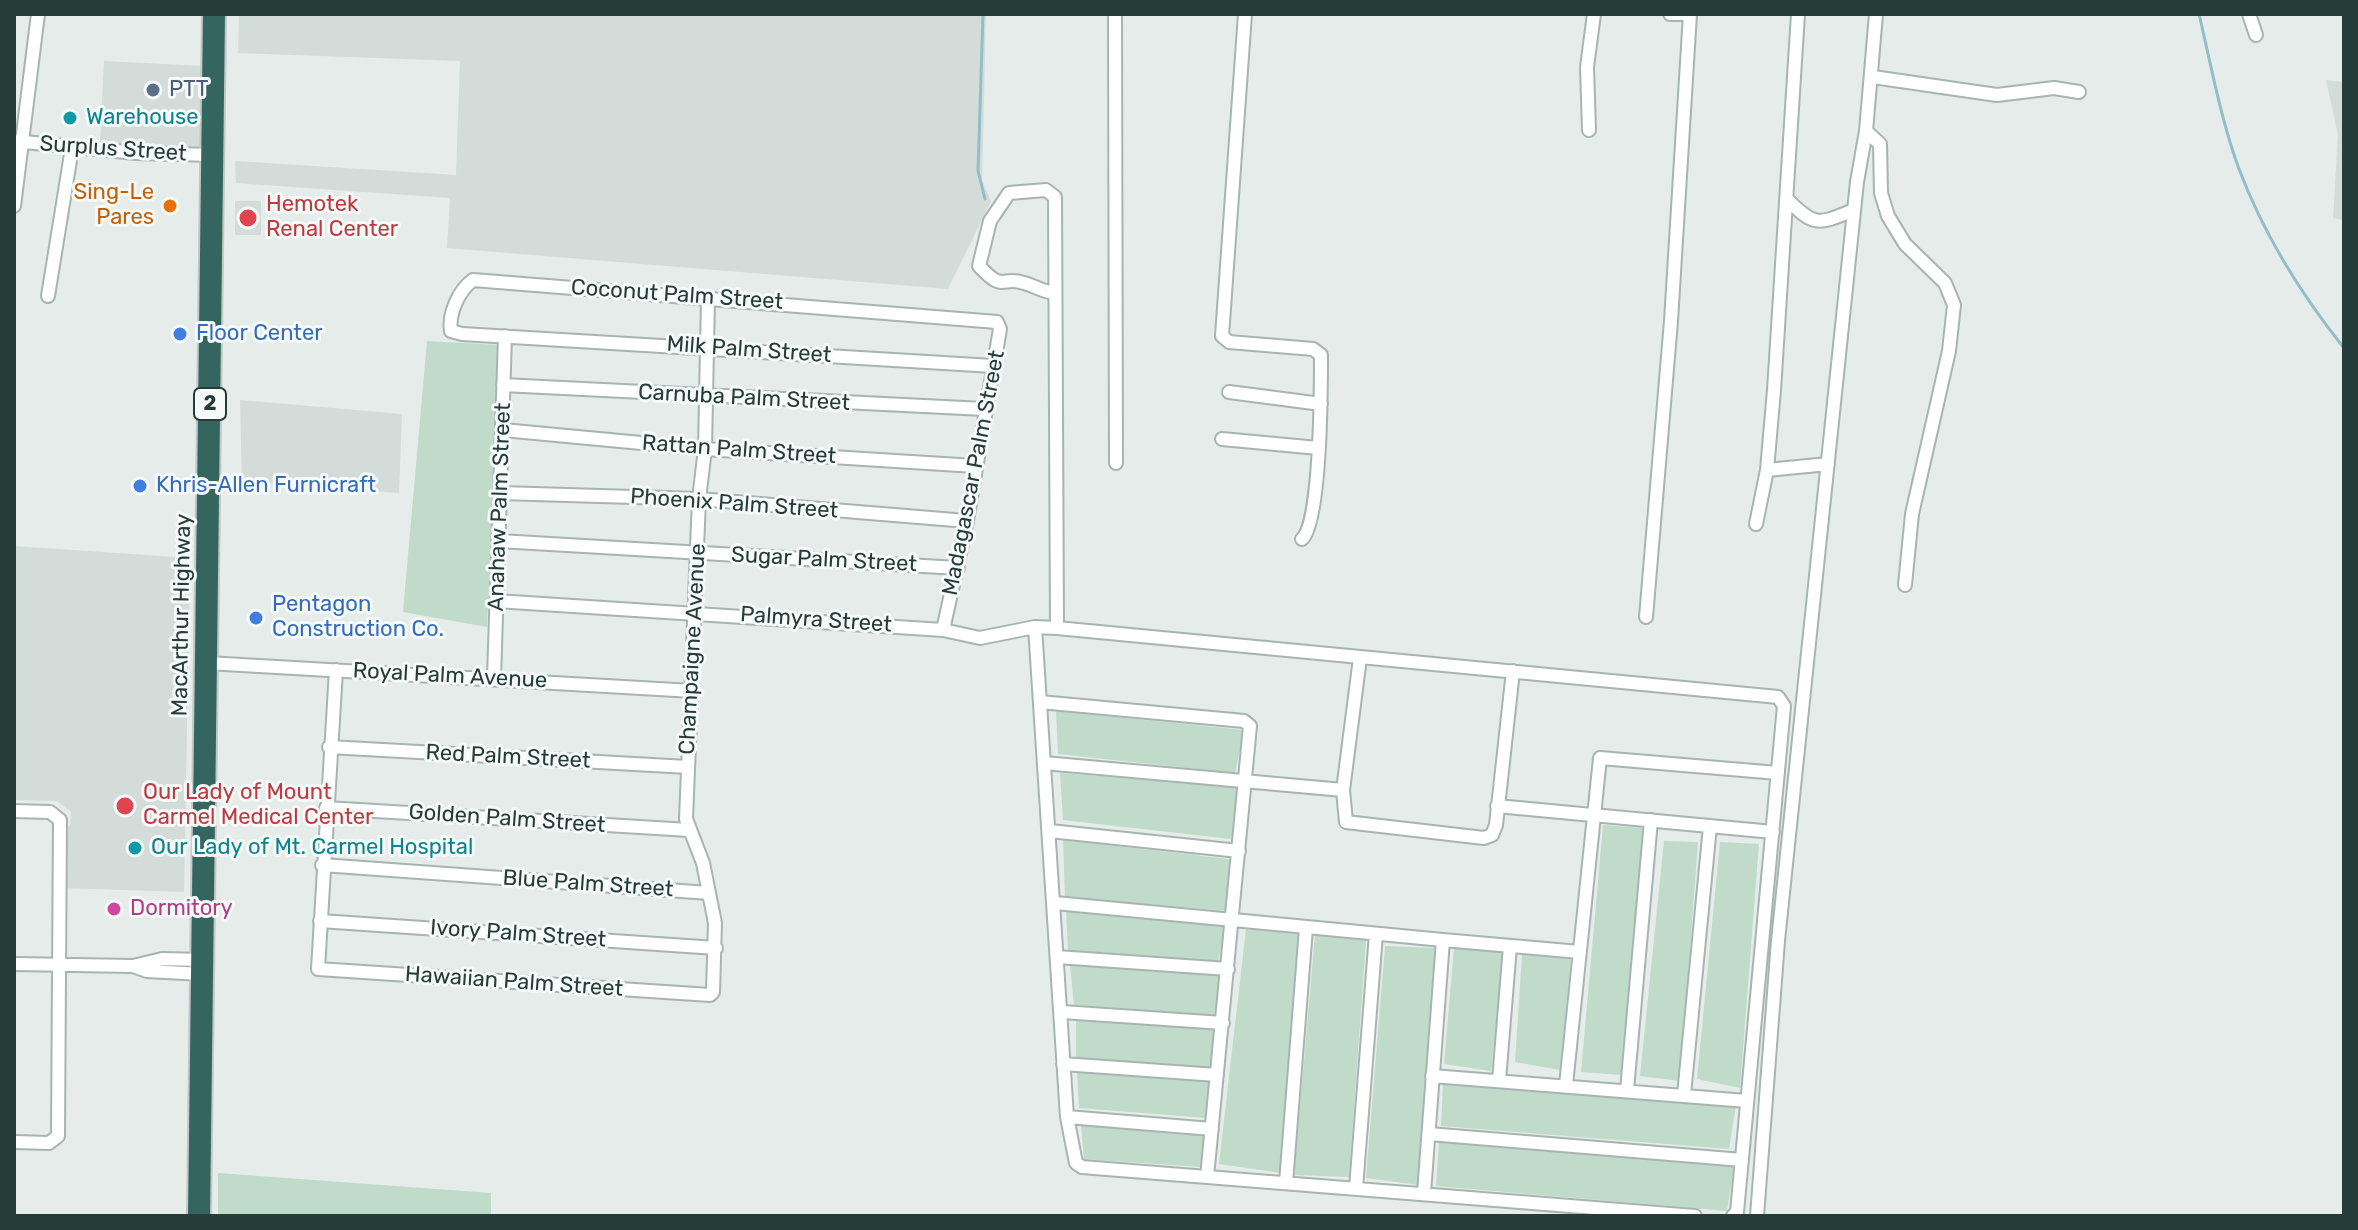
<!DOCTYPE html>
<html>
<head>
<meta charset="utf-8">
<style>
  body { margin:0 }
  #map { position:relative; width:2358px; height:1230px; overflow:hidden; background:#e5ecea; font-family:Rubik,sans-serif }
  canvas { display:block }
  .frame { position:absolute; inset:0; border:16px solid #263c38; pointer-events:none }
</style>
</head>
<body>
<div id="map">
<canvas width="2358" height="1230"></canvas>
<div class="frame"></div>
</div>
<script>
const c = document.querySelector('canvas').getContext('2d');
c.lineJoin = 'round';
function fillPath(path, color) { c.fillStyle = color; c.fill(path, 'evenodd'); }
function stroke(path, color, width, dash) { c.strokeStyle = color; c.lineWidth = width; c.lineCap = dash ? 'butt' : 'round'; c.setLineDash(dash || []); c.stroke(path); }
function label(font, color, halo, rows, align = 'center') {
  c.font = font + ' Rubik,sans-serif'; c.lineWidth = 6; c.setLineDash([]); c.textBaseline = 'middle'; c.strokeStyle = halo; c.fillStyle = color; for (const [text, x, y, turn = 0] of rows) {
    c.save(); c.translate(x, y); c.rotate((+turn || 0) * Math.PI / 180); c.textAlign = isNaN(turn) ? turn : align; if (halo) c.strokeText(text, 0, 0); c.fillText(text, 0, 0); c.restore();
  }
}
const built = new Path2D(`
  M239,14H986L982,180L991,201L948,289L447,248L450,198L236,183L235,161L456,175L460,61L238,53Z
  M104,61L204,66L200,149L100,144Z
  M2326,80L2344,82V220L2333,218L2338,135Z
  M235,201H261V235H235Z
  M240,400L402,414L399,493L242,481Z
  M14,546L190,558L184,892L64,888L65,827L70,826L71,812L57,801L14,800Z`);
const green = new Path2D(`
  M427,341L500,345L487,627L403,612Z
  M1056,711L1244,730L1235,773L1058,754Z
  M1060,773L1240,787L1231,839L1063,820Z
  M1603,825L1643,828L1622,1075L1581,1072Z
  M1063,840L1229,859L1228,911L1065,897Z
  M1664,841L1698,842L1680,1081L1640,1076Z
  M1720,842L1759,844L1740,1088L1697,1079Z
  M1066,910L1226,925L1218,961L1068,950Z
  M1246,929L1299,934L1282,1173L1219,1164Z
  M1315,935L1366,940L1349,1177L1294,1175Z
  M1385,946L1436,948L1419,1185L1366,1178Z
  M1454,948L1504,951L1491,1071L1444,1064Z
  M1522,955L1571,958L1560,1070L1515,1062Z
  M1070,965L1221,975L1214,1015L1074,1005Z
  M1076,1018L1218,1028L1211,1070L1076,1058Z
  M1077,1072L1212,1080L1206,1118L1079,1108Z
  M1443,1084L1736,1105L1729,1149L1441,1126Z
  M1081,1125L1205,1133L1201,1167L1084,1159Z
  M1439,1142L1734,1167L1727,1211L1436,1186Z
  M218,1173L491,1193V1216H218Z`);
const stream = new Path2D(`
  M983,14L978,171L985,199
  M2199,14C2211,65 2221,120 2239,169C2264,235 2300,293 2344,348`);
const street = new Path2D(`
  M1115,14L1116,463
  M1245,14L1222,336L1229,342L1313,349L1321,355C1321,386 1321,523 1302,539
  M1670,14H1683
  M1876,14L1866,131L1880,144L1881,193L1888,216L1905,244L1945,283L1954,305L1949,351L1912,514L1905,585
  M2249,14L2256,35
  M1873,77L1997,95L2054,88L2079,92
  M1589,130L1587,67L1594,14
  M14,141L136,153L213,155
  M1787,199C1815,228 1819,224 1854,210
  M14,206L38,14
  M1055,293C1043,292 1035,286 1024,283C1001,275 1005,294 979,266L990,221L1009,193L1046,190L1055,197L1057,628
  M48,296L72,148
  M503,385L984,409
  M1229,392L1321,404
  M503,430L705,449L975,466
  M1222,439L1318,448
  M1767,470L1828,464
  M501,493L699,499L967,521
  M1756,524L1767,470L1774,390L1798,14
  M499,541L958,568
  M496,601L943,630L980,638L1035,627L1057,628L1778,697L1784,706L1737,1212L1733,1216
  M1646,617L1671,321L1690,14
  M1035,627L1067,1117L1076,1163L1082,1167L1695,1216
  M943,630L967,521L1000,329L997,322L473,280C459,290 448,314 451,331L462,334L993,366
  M1360,658L1343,790L1346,822L1484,838L1492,835L1496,825L1513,671
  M207,663L693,691
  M336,670L318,969L710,995L713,992L715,923L703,863L686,819L699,499L705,449L708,298
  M494,678L505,336
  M1040,702L1244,721L1250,726L1207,1177
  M329,747L688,767
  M1044,763L1343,790
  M1497,806L1773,832
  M326,808L689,830
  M14,811L50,812L60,820L58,1136L49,1143L14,1142
  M1050,831L1239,851
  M322,865L709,893
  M1055,903L1443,940L1424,1193
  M320,921L716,948
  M1443,940L1580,952
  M1057,957L1228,969
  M14,964L133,966L162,959L203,960
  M133,966L147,971L202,974
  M1062,1012L1223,1023
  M1063,1064L1217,1075
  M1432,1076L1747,1101
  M1499,1080L1510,946
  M1566,1085L1600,758L1778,773
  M1627,1090L1651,820
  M1684,1095L1710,826
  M1067,1117L1212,1129
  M1429,1134L1742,1160
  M1286,1183L1306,928
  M1356,1188L1376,934
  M1757,1216L1778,941L1857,182L1866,131`);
const highway = new Path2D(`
  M199,1216L214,14`);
const markers = [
  [153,90,8,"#5c6f8a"],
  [70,118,8,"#0f9aa8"],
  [170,206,8,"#e8710a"],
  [248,218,10,"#e0444e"],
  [180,334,8,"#3f7fe0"],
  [140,486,8,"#3f7fe0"],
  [256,618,8,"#3f7fe0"],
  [125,806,10,"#e0444e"],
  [135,848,8,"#0f9aa8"],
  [114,909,8,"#d1479c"]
];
const shields = [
  [210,404,32]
];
const shieldNames = [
  ["2",210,404]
];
const serviceNames = [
  ["PTT",169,90]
];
const cultureNames = [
  ["Warehouse",86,118],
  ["Our Lady of Mt. Carmel Hospital",151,848]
];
const streetNames = [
  ["Surplus Street",113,149,4],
  ["Coconut Palm Street",677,295,4],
  ["Milk Palm Street",749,350,4],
  ["Carnuba Palm Street",744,398,3],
  ["Rattan Palm Street",739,450,4],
  ["Madagascar Palm Street",974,473,-79],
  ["Phoenix Palm Street",734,504,4],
  ["Anahaw Palm Street",500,507,-88],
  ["Sugar Palm Street",824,560,3],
  ["MacArthur Highway",182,615,-89],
  ["Palmyra Street",816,620,4],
  ["Champaigne Avenue",693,649,-87],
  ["Royal Palm Avenue",450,676,3],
  ["Red Palm Street",508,757,3],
  ["Golden Palm Street",507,819,4],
  ["Blue Palm Street",588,884,4],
  ["Ivory Palm Street",518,934,4],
  ["Hawaiian Palm Street",514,982,4]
];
const foodNames = [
  ["Sing-Le",154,193],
  ["Pares",154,218]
];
const healthNames = [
  ["Hemotek",266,205],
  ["Renal Center",266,230],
  ["Our Lady of Mount",143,793],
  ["Carmel Medical Center",143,818]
];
const shopNames = [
  ["Floor Center",196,334],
  ["Khris-Allen Furnicraft",156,486],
  ["Pentagon",272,605],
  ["Construction Co.",272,630]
];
const hotelNames = [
  ["Dormitory",130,909]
];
fillPath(built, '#d3dcd9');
fillPath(green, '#c0dbca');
stroke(stream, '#94bdca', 3);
stroke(street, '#a8b4b1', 16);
stroke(highway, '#c2c8c7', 26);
stroke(street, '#fff', 12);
stroke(highway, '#35655f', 22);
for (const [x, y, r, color] of markers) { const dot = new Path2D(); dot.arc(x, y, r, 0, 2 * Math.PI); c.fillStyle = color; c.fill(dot); stroke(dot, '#f5f9f7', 3); }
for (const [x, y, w] of shields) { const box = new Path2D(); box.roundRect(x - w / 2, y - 16, w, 32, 6); c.fillStyle = '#f5f9f7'; c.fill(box); stroke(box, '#263c38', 2); }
label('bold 20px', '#263c38', null, shieldNames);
label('22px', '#4e5e75', '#f5f9f7', serviceNames, 'left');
label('22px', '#0d838f', '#f5f9f7', cultureNames, 'left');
label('22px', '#263c38', '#f5f9f7', streetNames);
label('22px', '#c56008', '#f5f9f7', foodNames, 'right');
label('22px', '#be3a42', '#f5f9f7', healthNames, 'left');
label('22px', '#366cbe', '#f5f9f7', shopNames, 'left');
label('22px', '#b23c85', '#f5f9f7', hotelNames, 'left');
</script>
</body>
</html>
